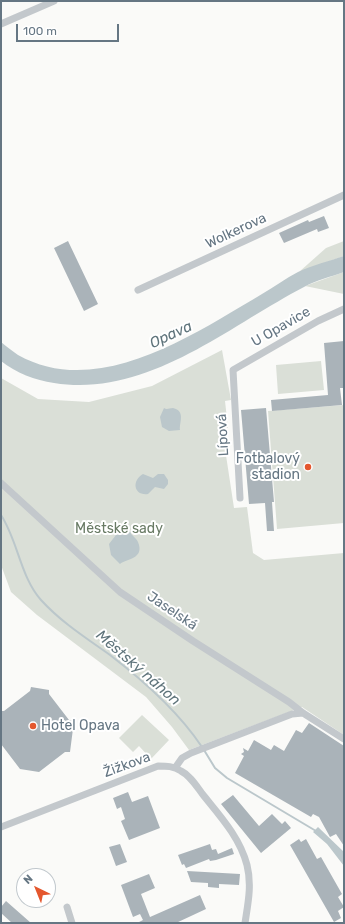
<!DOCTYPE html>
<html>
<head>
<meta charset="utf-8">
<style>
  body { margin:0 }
  #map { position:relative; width:345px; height:924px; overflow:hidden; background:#fafaf8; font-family:Rubik,sans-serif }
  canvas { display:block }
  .frame { position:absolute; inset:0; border:2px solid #657683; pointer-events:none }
  .north { position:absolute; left:16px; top:868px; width:40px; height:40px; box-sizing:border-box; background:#fff; border:1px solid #c1c8cd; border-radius:50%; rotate:317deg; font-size:11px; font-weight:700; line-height:16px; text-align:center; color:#657683 }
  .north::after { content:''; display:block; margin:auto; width:14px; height:18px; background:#e4572e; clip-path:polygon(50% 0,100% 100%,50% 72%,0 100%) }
  .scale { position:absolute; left:16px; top:24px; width:103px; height:18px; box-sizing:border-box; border:2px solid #657683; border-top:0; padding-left:5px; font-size:12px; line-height:14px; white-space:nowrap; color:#657683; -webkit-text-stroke:3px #fff; paint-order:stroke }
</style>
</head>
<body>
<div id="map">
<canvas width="345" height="924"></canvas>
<div class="frame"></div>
<div class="north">N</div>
<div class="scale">100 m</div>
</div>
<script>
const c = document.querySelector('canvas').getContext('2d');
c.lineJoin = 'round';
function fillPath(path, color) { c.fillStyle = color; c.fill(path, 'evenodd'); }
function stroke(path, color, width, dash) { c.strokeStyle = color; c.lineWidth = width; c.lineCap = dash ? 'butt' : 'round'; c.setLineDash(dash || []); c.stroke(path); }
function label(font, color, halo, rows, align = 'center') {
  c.font = font + ' Rubik,sans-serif'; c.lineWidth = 4; c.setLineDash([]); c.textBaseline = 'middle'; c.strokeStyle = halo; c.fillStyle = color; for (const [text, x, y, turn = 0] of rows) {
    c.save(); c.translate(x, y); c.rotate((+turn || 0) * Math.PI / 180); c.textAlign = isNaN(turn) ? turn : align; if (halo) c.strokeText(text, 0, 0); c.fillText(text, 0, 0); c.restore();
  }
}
const green = new Path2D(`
  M344,241V256L299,272L326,248Z
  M344,272V294L305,286Z
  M222,350L231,400L225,401L228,428L222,429L234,508L247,507L253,553L264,560L344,553V735L302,707L189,750L172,727L146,697L37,615L11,592L1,565V378L38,399L89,402L152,386Z
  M321,361L324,390L278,394L276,365Z
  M344,405V523L277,529L268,411Z
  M142,715L169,740L151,759L139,746L133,752L119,738Z`);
const water = new Path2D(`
  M344,256V272C331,277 316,280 304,287C227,327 147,398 54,383C35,380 16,373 1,361V342C6,346 12,351 18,355C98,400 194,334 262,294C274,287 286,278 298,272C313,265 329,261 344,256Z
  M164,408C167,410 169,408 173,408C186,411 179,423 180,430L169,431L162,427L160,417Z
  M143,474L153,478L158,474H164L168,480V484L164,489L155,487L148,494C134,496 131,481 143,474Z
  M130,531C131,536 136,537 138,542C145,559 126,559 120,564L111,555L109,544L116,535L128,533Z
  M318,827L344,852V866L327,844L313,832Z`);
const stream = new Path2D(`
  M1,515C18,541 20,576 41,600C61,622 86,638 110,655C144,681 178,711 202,747
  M204,750L215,768L227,778L316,831`);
const building = new Path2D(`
  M324,216L329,228L318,232L317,229L284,243L279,233L308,220L309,222Z
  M68,241L98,304L84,311L54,248Z
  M344,341V388H340L342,405L272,411L271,400L328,395L324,343Z
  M266,408L274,502H272L274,531H267L265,503L249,504L241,410Z
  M31,687L49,690V694L69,720L74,721L70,752H65L39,772L20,769L1,744V711H4L30,691Z
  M309,723L344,746V846L336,834L330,837L319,817L313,814L311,817L235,773L244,756L241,754L244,752L243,748L248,751L254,740L271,750L274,745L284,751L296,730L302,733Z
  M128,792L132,802L148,796L160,828L129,840L121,821L125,819L121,807L117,809L113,798Z
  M233,795L259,826L272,814L282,824L285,821L291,828L261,853L221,804Z
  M299,839L301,842L306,839L317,859L321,857L342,894L338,897L344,907L338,911L341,918L334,922L290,845Z
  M120,844L127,862L116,866L109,847Z
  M210,844L212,850L216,849L218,854L232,848L234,854L216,860L210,861L209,859L186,868L184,864L182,865L178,855Z
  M187,871L240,874L239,885L219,884V888L208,887V883L191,882Z
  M149,874L155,888L141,894L150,917L200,895L206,909L176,923H137L143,920L140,914L133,917L121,885Z
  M6,901L31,923H12L1,913V907Z`);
const minor = new Path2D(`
  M1,24L54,1
  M138,290L344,195
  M1,483L120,592L193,641L289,702L303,713L344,739
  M240,498L233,370L318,321L344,309
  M175,768L182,758L191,753L292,714L303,713
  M1,827L158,766C166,766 174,766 181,771C191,776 197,787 204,796C221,817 240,838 247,865C252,885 248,903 245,923
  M67,907L72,923`);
const markers = [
  [308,467,4,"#e4572e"],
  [33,726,4,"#e4572e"]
];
const streetNames = [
  ["Wolkerova",236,231,-25],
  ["U Opavice",281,327,-30],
  ["Lípová",223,435,-93],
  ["Jaselská",172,611,34],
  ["Žižkova",127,765,-20]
];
const poiNames = [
  ["Fotbalový",300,459],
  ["stadion",300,475],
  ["Hotel Opava",41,726,"left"]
];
const parkNames = [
  ["Městské sady",119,529]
];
const waterNames = [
  ["Opava",171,335,-25],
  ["Městský náhon",138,668,41]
];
fillPath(green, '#dadfd7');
fillPath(water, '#bbc7cb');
stroke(stream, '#bbc7cb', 2);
fillPath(building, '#aab3b9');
stroke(minor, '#c3c8cc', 7);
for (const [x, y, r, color] of markers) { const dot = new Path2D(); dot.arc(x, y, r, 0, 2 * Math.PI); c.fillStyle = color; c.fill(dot); stroke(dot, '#fff', 1.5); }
label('14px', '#657683', '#fff', streetNames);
label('14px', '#657683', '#fff', poiNames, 'right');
label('14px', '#687a64', '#fff', parkNames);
label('italic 15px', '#60757c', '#fff', waterNames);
</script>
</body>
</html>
